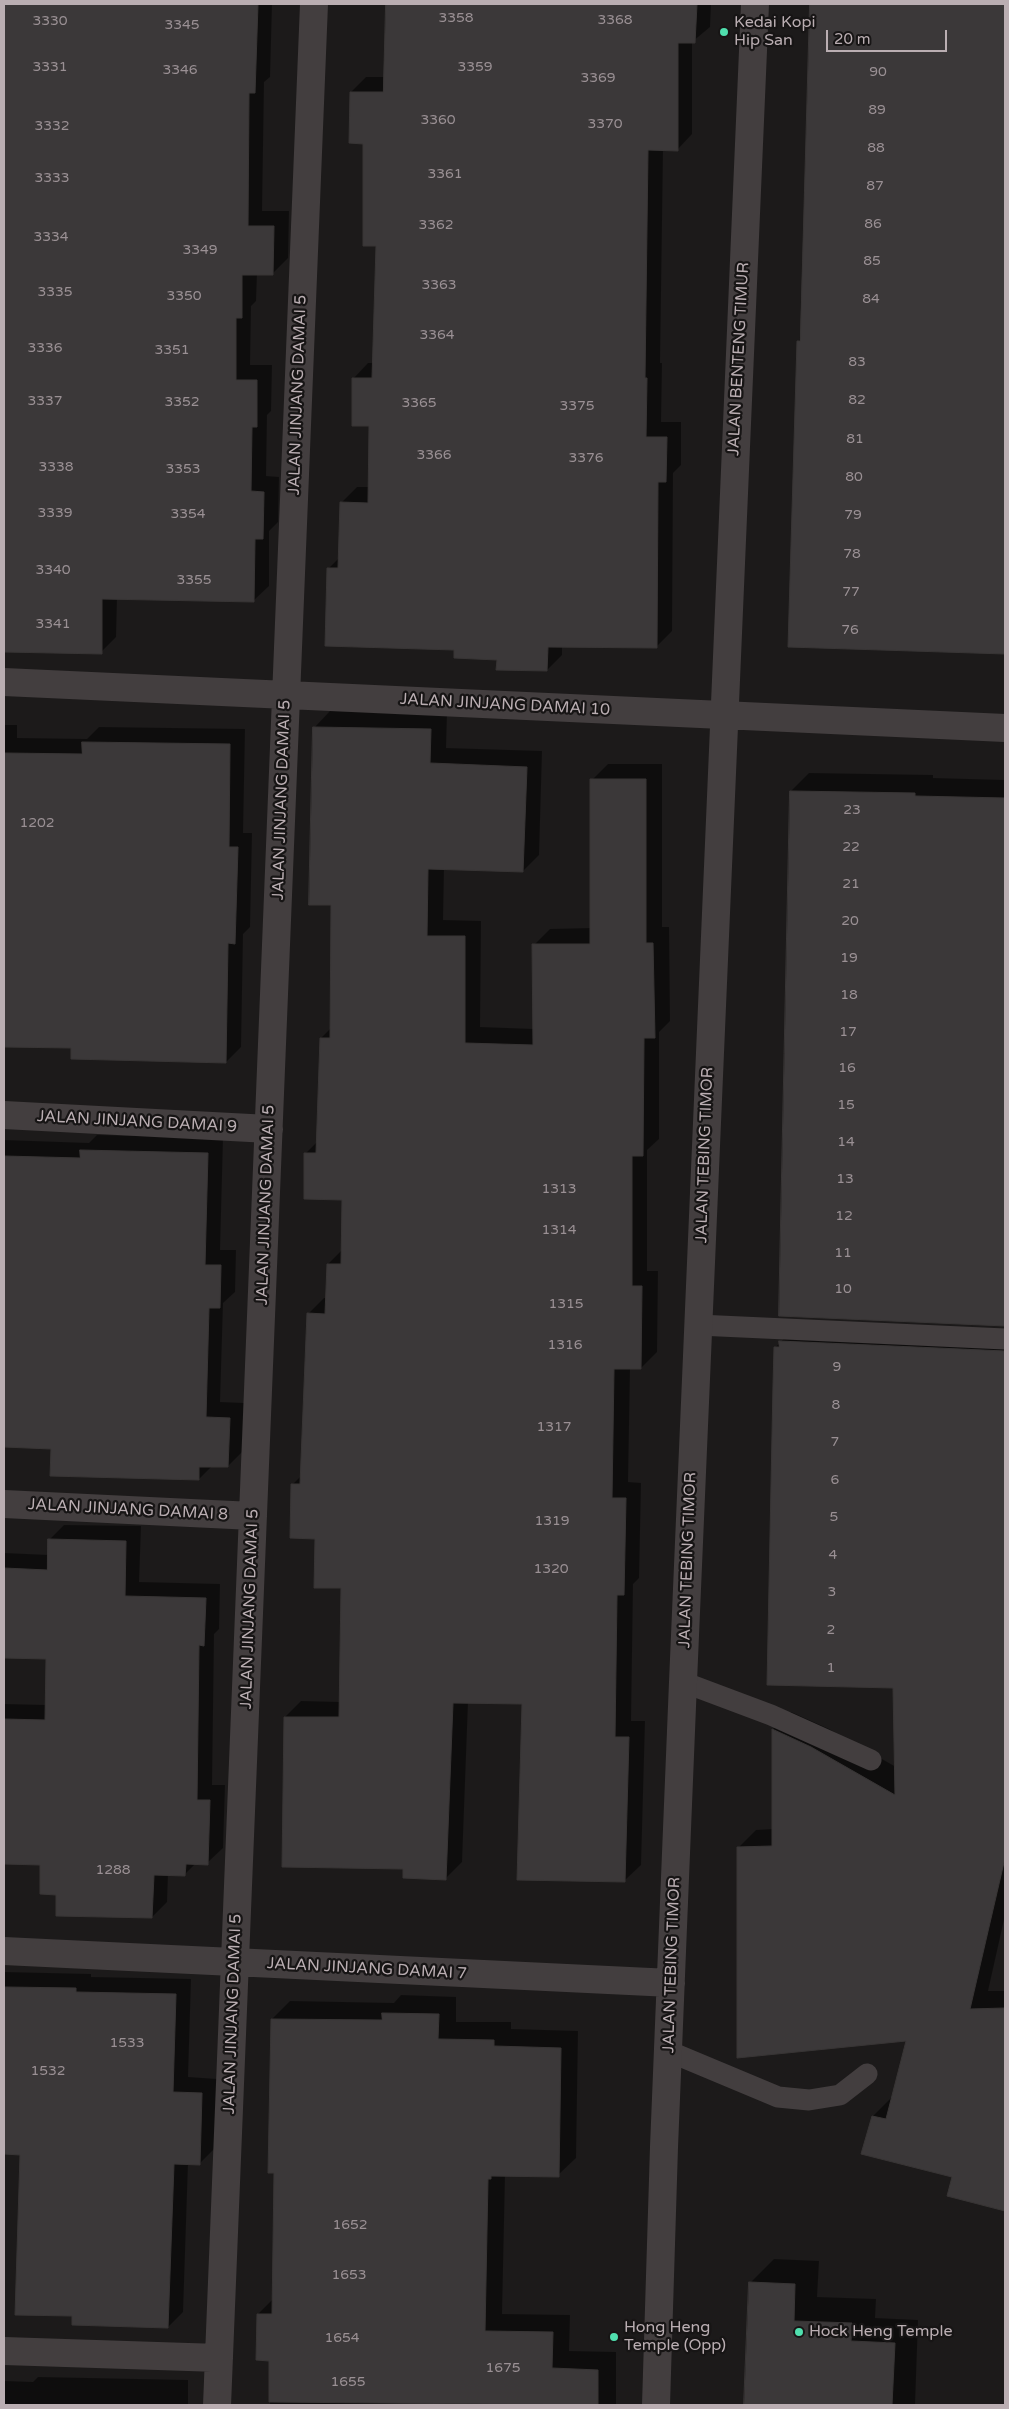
<!DOCTYPE html>
<html>
<head>
<meta charset="utf-8">
<style>
  body { margin:0 }
  #map { position:relative; width:1009px; height:2409px; overflow:hidden; background:#1c1a1a; font-family:"Varela Round",sans-serif }
  canvas { display:block }
  .frame { position:absolute; inset:0; border:5px solid #baaeb2; pointer-events:none }
  .scale { position:absolute; left:826px; top:30px; width:121px; height:22px; box-sizing:border-box; border:2px solid #baaeb2; border-top:0; padding-left:6px; font-size:15px; line-height:18px; white-space:nowrap; color:#baaeb2; -webkit-text-stroke:4px #171515; paint-order:stroke }
</style>
</head>
<body>
<div id="map">
<canvas width="1009" height="2409"></canvas>
<div class="frame"></div>
<div class="scale">20 m</div>
</div>
<script>
const c = document.querySelector('canvas').getContext('2d');
c.lineJoin = 'round';
function fillPath(path, color) { c.fillStyle = color; c.fill(path, 'evenodd'); }
function stroke(path, color, width, dash) { c.strokeStyle = color; c.lineWidth = width; c.lineCap = dash ? 'butt' : 'round'; c.setLineDash(dash || []); c.stroke(path); }
function label(font, color, halo, rows, align = 'center') {
  c.font = font + ' "Varela Round",sans-serif'; c.lineWidth = 4.5; c.setLineDash([]); c.textBaseline = 'middle'; c.strokeStyle = halo; c.fillStyle = color; for (const [text, x, y, turn = 0] of rows) {
    c.save(); c.translate(x, y); c.rotate((+turn || 0) * Math.PI / 180); c.textAlign = isNaN(turn) ? turn : align; if (halo) c.strokeText(text, 0, 0); c.fillText(text, 0, 0); c.restore();
  }
}
const shadow = new Path2D(`
  M4,4H272L270,77L264,82L262,211H289L288,258L273,273H257L256,301L251,306L250,365H272L271,411L267,415L266,476L279,477L278,522L269,531V586L253,601L117,598L116,637L101,652L4,651Z
  M387,4H711L710,27L692,42V134L677,150L663,149L660,363H662L661,422H681V465L673,473L672,631L657,646H562V655L547,670L455,649L329,568L340,557L342,502L357,487H369L370,425L353,379L368,363H374L377,244L365,143L351,92L366,77H385Z
  M812,4H1005V652L789,646L798,342L801,338Z
  M330,711L447,713L446,748L542,751L539,855L523,871L444,868L443,920L481,921L480,1027L534,1029V945L550,929L592,928V780L608,764H662V927H669L670,1021L659,1032V1139L647,1150V1271H658L657,1352L641,1368H630L628,1482L641,1483L639,1578L633,1584L631,1721H645L641,1865L624,1881L523,1703L468,1702L462,1862L446,1878L404,1868L285,1717L301,1701L340,1702L343,1587L292,1485L302,1475L308,1314L324,1298H327L328,1264L342,1250L343,1198L305,1154L317,1142L321,1038L331,1028L332,904L314,728Z
  M4,725H17V738L87,739L99,727L245,729L243,833H252L250,927L243,934L241,1047L226,1062L72,1047L4,1045Z
  M809,773L933,775V778L1005,780V1325L781,1315L791,791Z
  M97,1135L223,1138L220,1250H236L235,1292L223,1303L220,1402L244,1403L243,1451L228,1466H212L199,1479L52,1448L4,1446V1140L89,1143Z
  M798,1324L1005,1333V1915L988,1991H1005V2075L964,2077L1005,2088V2210L948,2195L954,2176L873,2116L893,2096L907,2040L738,1848L756,1830L773,1829V1729L791,1712L829,1729L896,1767L894,1687L775,1348Z
  M64,1525L141,1526L139,1582L220,1584L219,1629L214,1634L212,1785H225L223,1848L207,1863H196L184,1875L168,1874L167,1902L152,1917L57,1894L42,1863H4V1704L46,1705L47,1658L4,1656V1553L49,1555V1540Z
  M4,1972L91,1974V1977L191,1979L188,2077L217,2079L215,2148L200,2163H188L183,2312L168,2327L74,2315L21,2153H4Z
  M401,1995L456,1997V2022H511V2029L578,2031L576,2158L558,2175H505L502,2314L570,2315L569,2351L616,2352V2405H270L271,2360L258,2314L273,2299L275,2172L272,2019L290,2001L394,2003Z
  M774,2259L819,2261L817,2297L876,2299L875,2318L918,2320L915,2405H745L750,2283Z
  M38,2377L188,2380V2405H4V2381L33,2382Z`);
const building = new Path2D(`
  M4,4H258L255,93H249L248,226H274L273,275H242V318H236V380H257V427H252L251,491L264,492L263,539H255L254,602L102,599V654L4,652Z
  M386,4H697L695,43H678V151L648,150L645,378H647L646,437H667L666,482H658L657,648L548,647L547,671L496,670L497,660L454,658V650L325,646L327,568H338L340,502L368,503L369,426H352V378H372L376,246H363V144L349,143L350,92H383Z
  M810,4H1005V654L788,647L797,341H800Z
  M313,727L431,729L430,763L527,767L523,872L428,869L427,936H465V1043L533,1045L532,944H590V779H646V943H653L655,1038H644L643,1156H632V1286H642L641,1369H614L612,1498H626L624,1595H617L615,1737H629L625,1882L517,1880L522,1704L453,1703L446,1880L403,1878V1869L282,1867L284,1717H339L341,1588H314L315,1539L290,1538L291,1484H300L307,1313L325,1314L327,1264H341L342,1200L304,1199V1153H316L320,1038H330L331,905H309Z
  M82,742L230,744L229,847H238L235,944L228,943L226,1063L71,1059V1048L4,1047V753L82,754Z
  M790,791L915,793V796L1005,798V1326L779,1316Z
  M80,1150L208,1153L205,1265H221L220,1308H209L206,1417L230,1418L228,1467H199V1480L50,1476L51,1449L4,1447V1156L80,1158Z
  M779,1341L1005,1351V1858L970,2009L1005,2008V2211L947,2196L952,2177L861,2154L872,2116L886,2119L906,2041L737,2058V1847L772,1846V1729L811,1747L895,1795L893,1688L767,1685L773,1385L774,1347H779Z
  M48,1539L126,1541L125,1596L206,1598L204,1646L199,1645L197,1800H210L208,1865L186,1864L185,1876L154,1875L152,1918L56,1916V1895L40,1894V1865L4,1864V1719L45,1720L46,1659L4,1658V1568L47,1570Z
  M4,1987L76,1988V1992L176,1994L173,2092L202,2093L200,2165L174,2164L168,2328L72,2325V2316L15,2315L20,2155L4,2154Z
  M382,2013L439,2014L438,2039L494,2040V2046L561,2048L559,2177L491,2176V2179H488L485,2331L553,2332L552,2368L598,2370V2405L269,2402V2361L256,2360L257,2314H272L274,2173H268L271,2019L382,2020Z
  M749,2282L795,2284L794,2321L852,2323L851,2341L895,2343L892,2405H744Z`);
const service = new Path2D(`
  M698,1325L1005,1339
  M683,1682L771,1715L871,1760
  M668,2051L778,2097L809,2100L840,2095L867,2074`);
const minor = new Path2D(`
  M4,682L1005,728
  M4,1115L269,1129
  M4,1504L253,1516
  M4,1951L671,1983
  M4,2351L219,2358
  M217,2405L314,4
  M656,2405L664,2147L683,1682L755,4`);
const markers = [
  [724,32,5,"#50dfae"],
  [799,2332,5,"#50dfae"],
  [614,2337,5,"#50dfae"]
];
const numberNames = [
  ["3358",456,18],
  ["3368",615,20],
  ["3330",50,21],
  ["3345",182,25],
  ["3331",50,67],
  ["3359",475,67],
  ["3346",180,70],
  ["90",878,72],
  ["3369",598,78],
  ["89",877,110],
  ["3360",438,120],
  ["3370",605,124],
  ["3332",52,126],
  ["88",876,148],
  ["3361",445,174],
  ["3333",52,178],
  ["87",875,186],
  ["86",873,224],
  ["3362",436,225],
  ["3334",51,237],
  ["3349",200,250],
  ["85",872,261],
  ["3363",439,285],
  ["3335",55,292],
  ["3350",184,296],
  ["84",871,299],
  ["3364",437,335],
  ["3336",45,348],
  ["3351",172,350],
  ["83",857,362],
  ["82",857,400],
  ["3337",45,401],
  ["3352",182,402],
  ["3365",419,403],
  ["3375",577,406],
  ["81",855,439],
  ["3366",434,455],
  ["3376",586,458],
  ["3338",56,467],
  ["3353",183,469],
  ["80",854,477],
  ["3339",55,513],
  ["3354",188,514],
  ["79",853,515],
  ["78",852,554],
  ["3340",53,570],
  ["3355",194,580],
  ["77",851,592],
  ["3341",53,624],
  ["76",850,630],
  ["23",852,810],
  ["1202",37,823],
  ["22",851,847],
  ["21",851,884],
  ["20",850,921],
  ["19",849,958],
  ["18",849,995],
  ["17",848,1032],
  ["16",847,1068],
  ["15",846,1105],
  ["14",846,1142],
  ["13",845,1179],
  ["1313",559,1189],
  ["12",844,1216],
  ["1314",559,1230],
  ["11",843,1253],
  ["10",843,1289],
  ["1315",566,1304],
  ["1316",565,1345],
  ["9",837,1367],
  ["8",836,1405],
  ["1317",554,1427],
  ["7",835,1442],
  ["6",835,1480],
  ["5",834,1517],
  ["1319",552,1521],
  ["4",833,1555],
  ["1320",551,1569],
  ["3",832,1592],
  ["2",831,1630],
  ["1",831,1668],
  ["1288",113,1870],
  ["1533",127,2043],
  ["1532",48,2071],
  ["1652",350,2225],
  ["1653",349,2275],
  ["1654",342,2338],
  ["1675",503,2368],
  ["1655",348,2382]
];
const poiNames = [
  ["Kedai Kopi",734,23],
  ["Hip San",734,41],
  ["Hong Heng",624,2328],
  ["Temple (Opp)",624,2346],
  ["Hock Heng Temple",809,2332]
];
const streetNames = [
  ["JALAN BENTENG TIMUR",739,359,-87],
  ["JALAN JINJANG DAMAI 5",298,395,-88],
  ["JALAN JINJANG DAMAI 10",505,705,3],
  ["JALAN JINJANG DAMAI 5",282,800,-88],
  ["JALAN JINJANG DAMAI 9",137,1122,3],
  ["JALAN TEBING TIMOR",705,1155,-88],
  ["JALAN JINJANG DAMAI 5",266,1205,-88],
  ["JALAN JINJANG DAMAI 8",128,1510,3],
  ["JALAN TEBING TIMOR",688,1560,-88],
  ["JALAN JINJANG DAMAI 5",250,1609,-88],
  ["JALAN TEBING TIMOR",672,1965,-88],
  ["JALAN JINJANG DAMAI 7",367,1969,3],
  ["JALAN JINJANG DAMAI 5",233,2014,-88]
];
fillPath(shadow, '#0007');
fillPath(building, '#3b3839');
stroke(building, '#383535', 1);
stroke(service, '#433e3f', 21);
stroke(minor, '#433e3f', 28);
for (const [x, y, r, color] of markers) { const dot = new Path2D(); dot.arc(x, y, r, 0, 2 * Math.PI); c.fillStyle = color; c.fill(dot); stroke(dot, '#171515', 2); }
label('14px', '#9a9094', null, numberNames);
label('16px', '#baaeb2', '#171515', poiNames, 'left');
label('16px', '#baaeb2', '#171515', streetNames);
</script>
</body>
</html>
